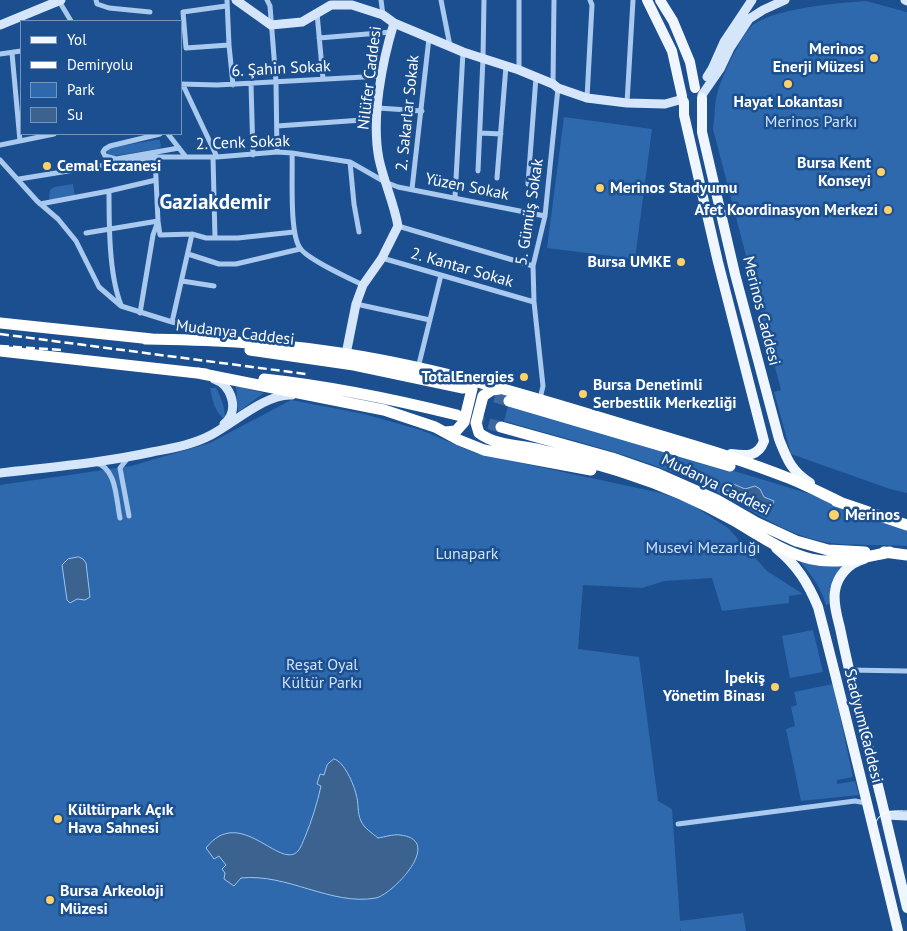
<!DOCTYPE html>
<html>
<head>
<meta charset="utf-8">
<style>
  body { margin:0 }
  #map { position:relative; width:907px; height:931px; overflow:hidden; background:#1b4f8f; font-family:"PT Sans",sans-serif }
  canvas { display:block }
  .legend { position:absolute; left:20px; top:20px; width:162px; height:115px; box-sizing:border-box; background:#1b4f8f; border:1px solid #7695bc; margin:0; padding:6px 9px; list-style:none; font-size:15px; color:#fff }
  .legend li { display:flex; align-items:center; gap:10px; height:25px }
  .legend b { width:25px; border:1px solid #7695bc }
</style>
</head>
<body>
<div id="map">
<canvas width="907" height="931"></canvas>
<ul class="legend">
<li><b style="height:6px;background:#f0f6ff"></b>Yol</li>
<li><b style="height:6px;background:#fff"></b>Demiryolu</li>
<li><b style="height:14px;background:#2e69ad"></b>Park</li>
<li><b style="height:14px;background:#3c6290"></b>Su</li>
</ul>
</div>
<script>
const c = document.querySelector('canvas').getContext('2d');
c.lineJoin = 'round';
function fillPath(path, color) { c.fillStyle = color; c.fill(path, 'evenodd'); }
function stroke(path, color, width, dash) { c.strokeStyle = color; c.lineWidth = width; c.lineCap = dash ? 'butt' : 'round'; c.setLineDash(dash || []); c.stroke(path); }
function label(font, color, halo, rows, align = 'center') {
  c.font = font + ' "PT Sans",sans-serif'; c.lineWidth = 5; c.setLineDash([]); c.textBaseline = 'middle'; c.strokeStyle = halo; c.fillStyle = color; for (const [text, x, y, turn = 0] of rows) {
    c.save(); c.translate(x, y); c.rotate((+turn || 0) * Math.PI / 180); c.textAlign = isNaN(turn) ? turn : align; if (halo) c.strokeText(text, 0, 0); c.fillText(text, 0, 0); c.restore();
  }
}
const green = new Path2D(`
  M866,1L907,12V493L890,489L791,454L774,392L781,390L713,129C715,117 714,103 718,91C722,76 742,33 754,24C778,8 837,3 866,1Z
  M564,117L652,129L635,259L547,248Z
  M155,140H160L161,147L158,149L113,156L107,155L106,153L109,148Z
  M73,184L75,197L51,201L49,199L50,190L54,187Z
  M236,386L264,393L238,412Z
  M210,388H216C222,399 225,408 225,420C214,411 213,401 210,388Z
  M291,400L364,414L421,430L475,453L661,493L689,503L728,528L767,571L803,594L789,596V603L722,611L712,578L664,581L642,588L583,585L578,649L639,657L658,801L672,809L680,921L743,913L746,931H681V928L680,931H0V485L131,466L210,443Z
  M508,406C642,444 776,481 907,526V546C877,543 846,548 816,540C788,533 762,517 737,503C719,493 699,483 679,475C623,452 563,438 504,421Z
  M786,547L823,557L851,560C832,574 830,580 829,604L826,605C819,581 803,564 786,547Z
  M813,630L823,672L790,678L782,636Z
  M833,684L853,777L837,780V784L855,781L859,795L801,801L786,729L795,726L791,707L797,705L794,692Z`);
const water = new Path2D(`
  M729,482L745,489L755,486L760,489L764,497L774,501L771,508L760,504L756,507L749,508L745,506L741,496L726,490L724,487L725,483Z
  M79,557L83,559L86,563L90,597L85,600L77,599L70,603L67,600L62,565L68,559Z
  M334,759C344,761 354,785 356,794C359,803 357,813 361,821C364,828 372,833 378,838C385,837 393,834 400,835C445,840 393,894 376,898C331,906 287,873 241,878L234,886L224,879L225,873L222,869L226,865L219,856L214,859L206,848C240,804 280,871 298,851C301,848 303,841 305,837C312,820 317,804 321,786L317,784L320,774L324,775L327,765Z`);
const highwayTunnel = new Path2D(`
  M463,388L509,401
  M457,415L501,427`);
const street = new Path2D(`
  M96,0L97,4L109,8L150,12
  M227,0L229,45L233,85
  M267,0L270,6L276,82L277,152
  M381,0L383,15
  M441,0L450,46
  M59,1L71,21
  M226,6L183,12L186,48L229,45
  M317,13L323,79
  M319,38L391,32
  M12,53L20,141
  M0,54L21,51
  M519,70V0
  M181,84L217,85L382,76
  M251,84L253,155
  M553,84L554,0
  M183,85L217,157
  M587,98L592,5L590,0
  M627,103L633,0
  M378,108L422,111
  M277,126L377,119
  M481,133L501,134
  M160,134L110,146L105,149L103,152L105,156L116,159L179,148
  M168,134L186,157H217L277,152L292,153L350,162L385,182L398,187L545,216
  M0,145L54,134
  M292,153C293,173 289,233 300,248C306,258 350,279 363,285
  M213,157L215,238
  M0,160L37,201L58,219L76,241L99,287L121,306L172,322L229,337
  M350,162L354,204L359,232
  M478,171L483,58L484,0
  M497,178L506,66
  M19,179L155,157H186
  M528,184L536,77
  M412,189L429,38
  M109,191C109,225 109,275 121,305
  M455,197L463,52
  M40,204L109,191L156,180
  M398,226L533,266
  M86,233L158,221L160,235L192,234L206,238H238L294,232
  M188,254L219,264H236L300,249
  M382,258L534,302
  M182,281L214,286
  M356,304L430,320
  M140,313L153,235L158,221L155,157
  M172,322L192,234
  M418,368L441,275
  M540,399L543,386L534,302L533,266L545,216L558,88
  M128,458L120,468L129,516
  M96,463C117,468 116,500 120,518
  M848,670L907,671
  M678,824L855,801L866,803`);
const secondary = new Path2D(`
  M236,0L271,25L302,22L331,5H352L383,15L394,23C382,62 371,118 379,159C384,182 394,203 398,226L382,258L363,285L356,304L346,354
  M905,0L907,1
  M394,23L463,52L519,70L553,84L558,88L587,98L627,103L665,104L683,99
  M0,25L61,0
  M707,77L712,69L724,42L752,0
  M702,95L720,69L730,48L749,19L763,10L785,0
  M214,379C232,385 240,411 224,424
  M0,473C51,467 102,463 152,452C172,448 192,445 211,435C234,423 267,393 292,395
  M885,815L907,816`);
const primary = new Path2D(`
  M647,0L672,51L682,96
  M660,0L673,21L690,62L695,88
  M702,98V132L735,274L779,439C787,459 791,471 810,483
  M684,102V115L718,262L764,441C758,457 747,456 731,454
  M776,548C797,565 808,583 818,607C846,715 872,823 898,931
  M864,559C849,563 837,576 835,591C833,603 837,616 840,628C845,652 850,675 856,698C874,768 891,838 907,908`);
const highway = new Path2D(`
  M0,323L152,339
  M145,339C205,340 266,342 326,351C424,364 520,393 615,422C674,440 734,456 791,479C808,486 825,495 842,503
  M250,350L354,365L463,388
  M0,351L206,374
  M198,373L384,410L435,427L459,440L484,450L591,470
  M264,379C329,386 393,399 457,415
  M499,389L492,390L483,396L476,423L479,433C496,446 521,445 541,450C569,457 598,464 625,473C663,485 699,501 733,520C759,535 782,552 811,559C838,565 864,557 890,552
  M509,401L730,466
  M501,427L612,458L658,474L717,500L757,523L796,541L828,550L865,552
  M445,432L456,431L464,422L472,389L463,378
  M836,501L907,525
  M884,552L907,555`);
const tram = new Path2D(`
  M895,931L873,835C875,812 886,810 907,811`);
const rail = new Path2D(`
  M0,334L306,374
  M0,346L62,350`);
const markers = [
  [874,58,5,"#ffd166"],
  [788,84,5,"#ffd166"],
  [47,166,5,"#ffd166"],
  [881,172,5,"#ffd166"],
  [600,188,5,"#ffd166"],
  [888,210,5,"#ffd166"],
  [681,262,5,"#ffd166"],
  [524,377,5,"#ffd166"],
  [583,394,5,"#ffd166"],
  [834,515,6,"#ffd166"],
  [775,687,5,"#ffd166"],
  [58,819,5,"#ffd166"],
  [50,900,5,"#ffd166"]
];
const poiNames = [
  ["Merinos",864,49],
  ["Enerji Müzesi",864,67],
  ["Hayat Lokantası",788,102,"center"],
  ["Bursa Kent",871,163],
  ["Konseyi",871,181],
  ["Cemal Eczanesi",57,166,"left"],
  ["Merinos Stadyumu",610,188,"left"],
  ["Afet Koordinasyon Merkezi",878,210],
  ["Bursa UMKE",671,262],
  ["TotalEnergies",514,377],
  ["Bursa Denetimli",593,385,"left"],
  ["Serbestlik Merkezliği",593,403,"left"],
  ["Merinos",845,515,"left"],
  ["İpekiş",765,678],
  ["Yönetim Binası",765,696],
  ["Kültürpark Açık",68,810,"left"],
  ["Hava Sahnesi",68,828,"left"],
  ["Bursa Arkeoloji",60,891,"left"],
  ["Müzesi",60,909,"left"]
];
const streetNames = [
  ["6. Şahin Sokak",281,69,-3],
  ["Nilüfer Caddesi",370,78,-83],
  ["2. Sakarlar Sokak",408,113,-84],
  ["2. Cenk Sokak",243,143,-2],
  ["Yüzen Sokak",467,187,11],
  ["5. Gümüş Sokak",530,212,-81],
  ["2. Kantar Sokak",462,268,16],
  ["Merinos Caddesi",761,311,76],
  ["Mudanya Caddesi",235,333,7],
  ["Mudanya Caddesi",716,485,26],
  ["Stadyum Caddesi",863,726,76]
];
const parkNames = [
  ["Merinos Parkı",811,122],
  ["Musevi Mezarlığı",703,548],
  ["Lunapark",467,554],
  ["Reşat Oyal",322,665],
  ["Kültür Parkı",322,683]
];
const districtNames = [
  ["Gaziakdemir",215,203]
];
fillPath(green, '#2e69ad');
fillPath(water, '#3c6290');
stroke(water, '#9cc4f0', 1);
stroke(highwayTunnel, '#3d69a0', 11, [11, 5.5]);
stroke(street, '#a9c9ee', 5);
stroke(secondary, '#d6e6fa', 9);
stroke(primary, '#f0f6ff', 10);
stroke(highway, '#fff', 11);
stroke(tram, '#fff', 1);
stroke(rail, '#fff', 2.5, [9, 4]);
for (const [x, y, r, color] of markers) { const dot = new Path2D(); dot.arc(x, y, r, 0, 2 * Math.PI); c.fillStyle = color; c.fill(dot); stroke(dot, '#1b4f8f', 2); }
label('bold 16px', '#fff', '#1b4f8f', poiNames, 'right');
label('16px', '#fff', '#1b4f8f', streetNames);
label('16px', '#cfe3fa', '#1b4f8f', parkNames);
label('bold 21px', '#fff', '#1b4f8f', districtNames);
</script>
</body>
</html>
